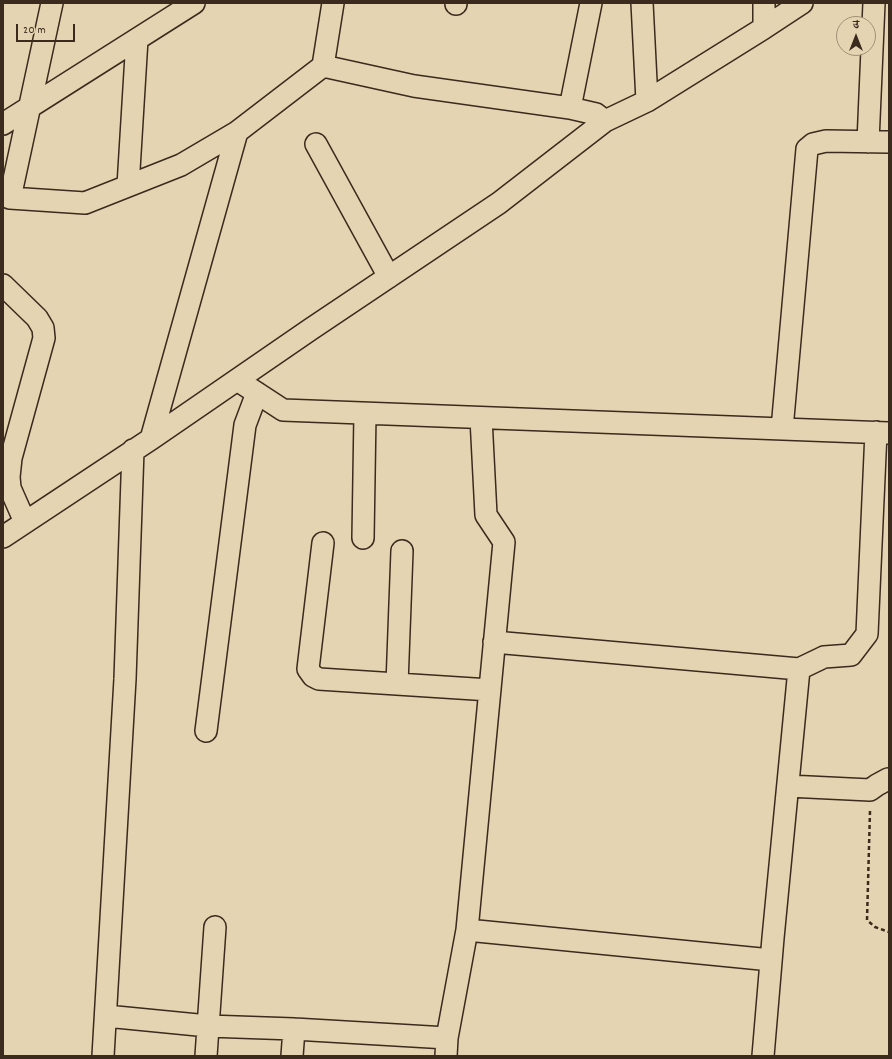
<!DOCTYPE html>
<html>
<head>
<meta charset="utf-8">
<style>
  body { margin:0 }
  #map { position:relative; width:892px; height:1059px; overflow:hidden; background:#e5d4b1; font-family:Dekko,"Playpen Sans Deva",sans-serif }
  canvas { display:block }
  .frame { position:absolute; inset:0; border:4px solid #3b2a1e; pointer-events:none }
  .north { position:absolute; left:836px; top:16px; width:40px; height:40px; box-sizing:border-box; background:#e5d4b1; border:1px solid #a19076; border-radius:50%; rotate:0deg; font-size:11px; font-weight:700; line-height:16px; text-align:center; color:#3b2a1e }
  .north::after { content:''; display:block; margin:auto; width:14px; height:18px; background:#3b2a1e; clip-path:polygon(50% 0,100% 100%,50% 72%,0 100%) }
  .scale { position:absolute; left:16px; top:24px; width:59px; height:18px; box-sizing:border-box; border:2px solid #3b2a1e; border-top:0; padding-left:5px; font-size:12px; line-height:14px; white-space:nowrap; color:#3b2a1e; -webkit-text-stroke:3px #e5d4b1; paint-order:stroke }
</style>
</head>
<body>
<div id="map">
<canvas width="892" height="1059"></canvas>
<div class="frame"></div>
<div class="north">उ</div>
<div class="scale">20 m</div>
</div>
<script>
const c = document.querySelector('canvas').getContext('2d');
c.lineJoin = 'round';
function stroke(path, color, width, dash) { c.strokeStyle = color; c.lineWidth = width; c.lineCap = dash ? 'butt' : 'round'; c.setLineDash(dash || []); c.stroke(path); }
const path = new Path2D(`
  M870,811L867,920L875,927L889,932`);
const street = new Path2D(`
  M52,3L10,198L85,203L181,165L237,132L323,66
  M333,3L323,66L414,86L570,108L596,114L605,121
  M642,3L647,101
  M764,3V28
  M456,4V3
  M570,108L591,3
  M3,124L194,3
  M868,142L874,3
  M316,144L389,277
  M128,186L137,39
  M3,285L37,318L43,328L44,338L11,458L9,477L10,488L25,522
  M237,380L283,410L888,433
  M782,429L807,149L813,144L826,141L889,142
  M151,439L237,132
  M3,537L151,439L311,329L499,203L605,121L647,101L764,28L802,3
  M363,538L365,414
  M323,543L308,669L313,676L319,679L490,690
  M494,642L799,669
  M397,684L402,551
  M206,731L245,425L257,393
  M788,786L870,790L877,785L888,779
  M467,930L771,960
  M106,1016L208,1026L294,1029L447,1038
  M103,1056L125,679L133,450
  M206,1056L215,927
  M292,1056L294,1029
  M446,1056L447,1038L467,930L504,542L486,515L481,418
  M763,1056L773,938L799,669L824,657L851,655L867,634L876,432`);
stroke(street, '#3b2a1e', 24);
stroke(path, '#3b2a1e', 2.5, [4, 3]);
stroke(street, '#e5d4b1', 21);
</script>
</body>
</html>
